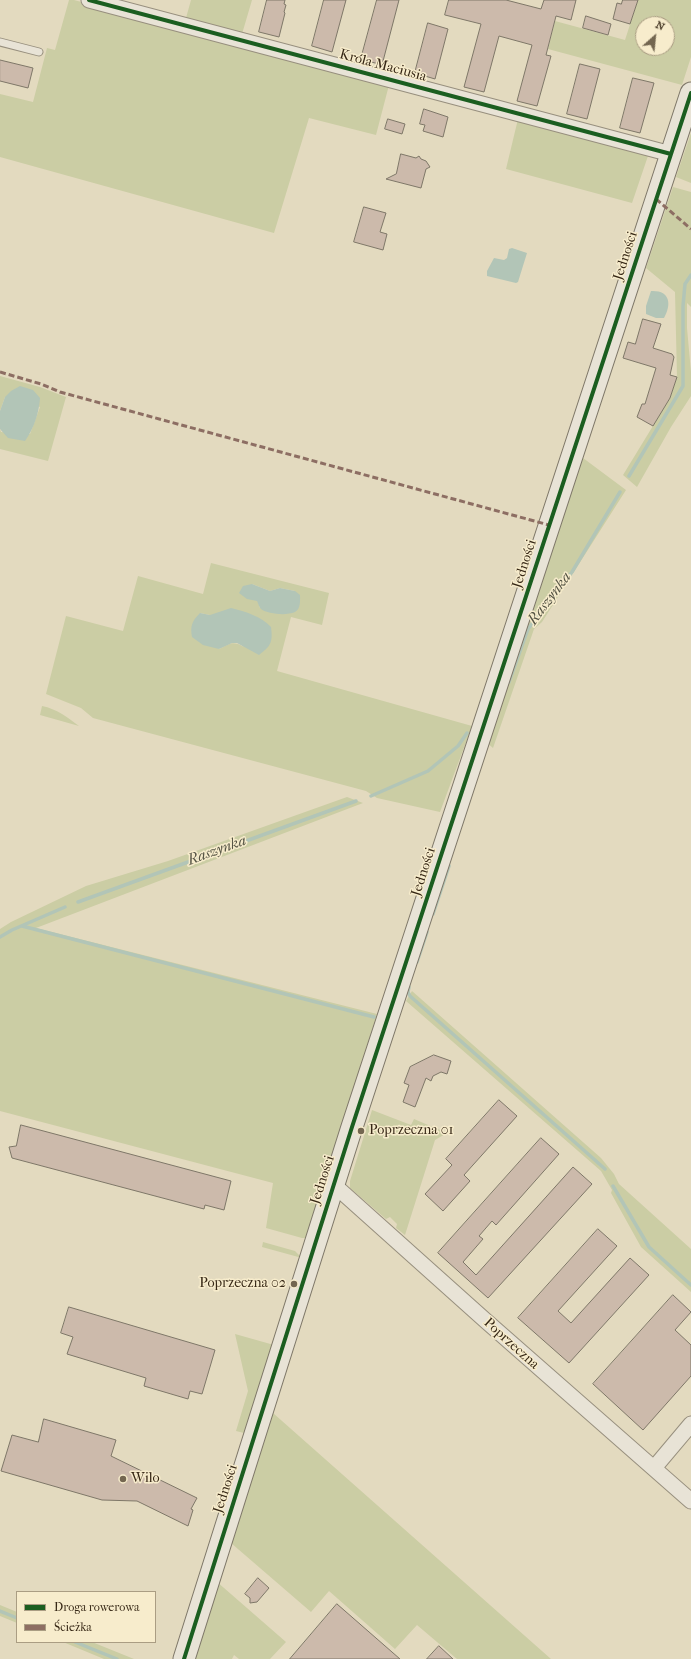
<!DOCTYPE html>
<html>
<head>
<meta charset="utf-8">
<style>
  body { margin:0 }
  #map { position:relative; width:691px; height:1659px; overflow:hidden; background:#e3dabf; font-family:"IM FELL French Canon",serif }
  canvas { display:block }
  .legend { position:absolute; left:16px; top:1591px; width:140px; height:52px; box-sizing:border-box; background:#f7eccc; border:1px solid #aa9d83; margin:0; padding:5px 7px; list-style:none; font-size:12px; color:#362715 }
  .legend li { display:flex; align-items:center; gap:8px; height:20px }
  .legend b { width:20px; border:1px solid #aa9d83 }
  .north { position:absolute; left:635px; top:16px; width:40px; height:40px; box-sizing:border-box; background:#f7eccc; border:1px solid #aa9d83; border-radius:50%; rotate:27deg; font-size:11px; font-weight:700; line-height:16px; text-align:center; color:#362715 }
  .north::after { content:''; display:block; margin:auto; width:14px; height:18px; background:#736650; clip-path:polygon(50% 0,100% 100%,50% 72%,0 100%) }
</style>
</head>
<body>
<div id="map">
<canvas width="691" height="1659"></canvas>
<ul class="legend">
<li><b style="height:5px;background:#1b5e20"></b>Droga rowerowa</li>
<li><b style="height:5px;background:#8d6e63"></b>Ścieżka</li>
</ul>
<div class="north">N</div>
</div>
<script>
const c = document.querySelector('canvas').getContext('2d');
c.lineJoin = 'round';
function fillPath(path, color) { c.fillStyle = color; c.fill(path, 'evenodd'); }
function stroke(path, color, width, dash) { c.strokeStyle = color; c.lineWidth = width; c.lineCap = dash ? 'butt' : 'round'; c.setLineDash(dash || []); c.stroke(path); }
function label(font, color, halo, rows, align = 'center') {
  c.font = font + ' "IM FELL French Canon",serif'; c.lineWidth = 3; c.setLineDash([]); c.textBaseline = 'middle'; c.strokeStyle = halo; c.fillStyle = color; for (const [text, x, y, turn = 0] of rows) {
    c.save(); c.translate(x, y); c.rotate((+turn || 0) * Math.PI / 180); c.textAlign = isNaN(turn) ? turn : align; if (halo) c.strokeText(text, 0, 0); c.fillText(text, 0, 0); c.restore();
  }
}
const green = new Path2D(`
  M69,0H74L389,85L376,135L309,118L274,233L0,157V94L33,102L47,48L55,50Z
  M191,0H252L242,34L186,18Z
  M638,0H691V57L682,85L548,49L555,21L625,40ZM643,24H667V48H643Z
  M518,119L649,153L632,203L506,169Z
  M691,133V183L676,177Z
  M673,187L691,192V307L687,303V328L691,372V396L671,427L637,487L623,475L670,398L677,377L675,292L646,268Z
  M0,376L40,387L66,397L48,461L0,449V429L1,432L30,434L40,407L5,397L0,411Z
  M579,455L626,490L542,622L534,629L493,748L485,741Z
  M211,563L329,593L322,625L291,617L277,671L472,726L440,812L377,798L366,791L93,718L81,708L46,694L66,616L123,631L138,576L203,594ZM252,584L270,591L280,588L295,591L260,608ZM200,613L210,615L244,647C232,640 230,644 219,649Z
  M42,706C57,709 67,717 79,726L40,715Z
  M347,797L363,803L36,928L377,1014L308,1238H302L266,1228L273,1183L0,1111V929L11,922L86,886L168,861Z
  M412,991L601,1158L614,1174L619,1184L691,1249V1292L641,1247L611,1193L612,1190L601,1171L406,1001Z
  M372,1110L411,1125L414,1119L447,1133L435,1140L405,1235L396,1228L397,1224L390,1217L386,1219L350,1188V1181Z
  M263,1242L295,1251L302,1258L262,1247Z
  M235,1334L274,1345L244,1433L236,1431L248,1391Z
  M273,1413L551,1659H457L417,1625L395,1649L329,1591L311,1612L231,1543Z
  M216,1581L286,1642L270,1659H239L234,1655L232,1659H196L193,1653Z
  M0,1605L17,1612V1623L0,1616Z
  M63,1642H92L134,1659H104Z`);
const water = new Path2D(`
  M512,248L527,253L518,282L516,283L487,276V271L494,258L504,260L507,258L509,249Z
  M651,291C670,290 672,304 664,318H656L646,314V306Z
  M20,386L33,390L40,398C39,413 34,428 25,441L8,438L0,429V411L5,397L11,391Z
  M252,584L270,591L280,588L295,591L300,595C300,600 301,609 295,612C286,616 268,614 261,609C259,607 258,603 257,601L247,599L239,593L243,586Z
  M231,608C246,612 261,616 271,627C273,642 271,646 259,655L237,643H232L219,649L203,645L192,637C190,626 192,621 200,613L210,615Z`);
const stream = new Path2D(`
  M629,476L683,386V306L685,284L691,275
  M509,682L528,629L572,572L620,492
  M371,796L428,771L458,746L467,733
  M78,902L356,801
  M433,914L449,866
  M22,926L374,1017
  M0,937L12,930L65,907
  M417,962L427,932
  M409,987L408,992L410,996L605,1169
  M613,1186L649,1247L691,1285
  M0,1611L17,1618
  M75,1642L117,1659`);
const building = new Path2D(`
  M267,0H285L284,4L286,5L284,12L285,13L279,37L259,32Z
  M324,0H346L332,52L312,46Z
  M377,0H399L382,65L361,59Z
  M449,0H506L541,9L544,0H576L571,20L556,16L546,55L551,56L537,106L517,101L532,45L499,36L484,92L464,87L481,24L445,15Z
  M623,0H638L630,24L613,19L617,3L621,4Z
  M586,16L611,24L608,35L583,28Z
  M428,23L448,29L435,79L415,73Z
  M0,60L33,68L28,88L0,81Z
  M580,64L600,69L587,119L567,114Z
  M633,78L654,83L640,133L620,128Z
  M424,109L448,117L443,137L423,131L425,125L420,124Z
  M388,119L405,124L402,134L385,129Z
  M401,154L416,158L419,156L421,159L426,161L430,167L426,169L421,188L386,179L396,174Z
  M364,207L386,213L380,232L387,234L383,250L354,242Z
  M643,319L661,324L653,348L672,354L674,357L670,375L677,377L670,398L653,426L637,417L642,404H645L656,368L623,358L628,342L635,344Z
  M434,1055L451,1061L447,1074L441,1072L433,1076L431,1081L426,1078L415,1107L403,1102L409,1085L404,1083L410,1067Z
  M499,1100L517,1116L464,1175L470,1181L443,1211L425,1194L452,1165L446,1159Z
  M21,1125L231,1181L224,1210L205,1205L204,1209L12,1158L9,1147L16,1146Z
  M541,1138L559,1154L496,1225L492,1221L479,1236L483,1239L463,1262L476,1275L573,1167L592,1184L488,1298L438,1253Z
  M598,1229L617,1246L558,1311L571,1323L630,1258L649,1275L569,1363L518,1318Z
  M673,1295L691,1312L675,1330L691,1345V1376L643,1430L593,1384Z
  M69,1307L215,1350L202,1394L190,1391L188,1399L144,1386L146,1378L67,1354L73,1337L61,1333Z
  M44,1419L116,1440L111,1456L197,1498L191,1509L193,1510L188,1526L137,1501L102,1500L1,1471L12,1435L38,1442Z
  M258,1578L269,1588L257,1602L250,1603V1598L245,1594Z
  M337,1604L400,1659H290Z
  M439,1646L453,1659H427Z`);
const lane = new Path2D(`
  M0,42L39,52`);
const street = new Path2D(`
  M89,0L671,154
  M333,1184L486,1321L691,1501
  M654,1468L691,1424`);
const secondary = new Path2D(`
  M184,1659L352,1127L691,93`);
const quiet = new Path2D(`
  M656,199L691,229
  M0,372L41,384L60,392L549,525`);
const cycleway = new Path2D(`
  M89,0L671,154
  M184,1659L352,1127L691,93`);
const markers = [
  [361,1131,4,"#736650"],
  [294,1284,4,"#736650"],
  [123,1479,4,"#736650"]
];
const streetNames = [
  ["Króla Maciusia",383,66,15],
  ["Jedności",626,256,-72],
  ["Jedności",525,564,-72],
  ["Jedności",424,872,-72],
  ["Jedności",323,1180,-72],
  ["Poprzeczna",511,1344,42],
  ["Jedności",226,1489,-72]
];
const poiNames = [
  ["Poprzeczna 01",369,1131],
  ["Poprzeczna 02",286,1284,"right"],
  ["Wilo",131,1479]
];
const waterNames = [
  ["Raszynka",550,599,-53],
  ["Raszynka",217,851,-20]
];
fillPath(green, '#cbcda4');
fillPath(water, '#b2c5b7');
stroke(stream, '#b2c5b7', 3.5);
fillPath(building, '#ccbaab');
stroke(building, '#7e7768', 1);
stroke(lane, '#978f7e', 9);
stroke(street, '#978f7e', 17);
stroke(secondary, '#7e7768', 23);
stroke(lane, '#e8e3d6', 7);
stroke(street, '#e8e3d6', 15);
stroke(secondary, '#e8e3d6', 21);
stroke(quiet, '#8d6e63', 3, [6, 3]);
stroke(cycleway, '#1b5e20', 4);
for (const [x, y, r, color] of markers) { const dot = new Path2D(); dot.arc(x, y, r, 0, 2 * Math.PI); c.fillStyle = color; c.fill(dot); stroke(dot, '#f7eccc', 1.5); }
label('14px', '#362715', '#f7eccc', streetNames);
label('14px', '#362715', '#f7eccc', poiNames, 'left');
label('italic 15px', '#555444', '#f7eccc', waterNames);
</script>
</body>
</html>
